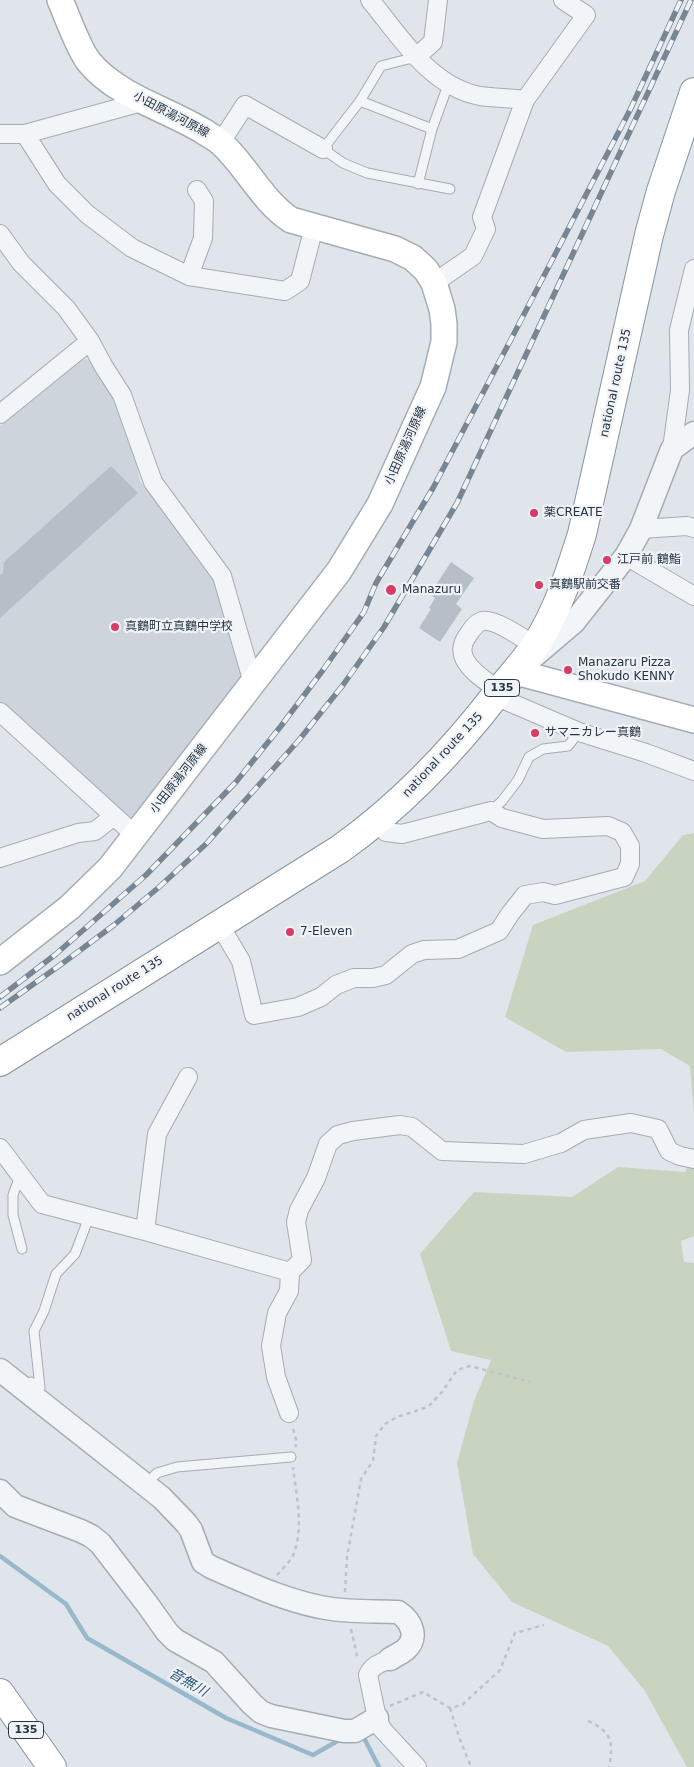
<!DOCTYPE html>
<html>
<head>
<meta charset="utf-8">
<style>
  body { margin:0 }
  canvas { display:block; background:#dfe5ea }
</style>
</head>
<body>
<canvas width="694" height="1767"></canvas>
<script>
const c = document.querySelector('canvas').getContext('2d');
c.lineJoin = 'round';
function fillPath(path, color) { c.fillStyle = color; c.fill(path, 'evenodd'); }
function stroke(path, color, width, dash) { c.strokeStyle = color; c.lineWidth = width; c.lineCap = dash ? 'butt' : 'round'; c.setLineDash(dash || []); c.stroke(path); }
function label(font, color, halo, rows, align = 'center') {
  c.font = font + ' "DejaVu Sans","Noto Sans JP",sans-serif'; c.lineWidth = 4.5; c.setLineDash([]); c.textBaseline = 'middle'; c.strokeStyle = halo; c.fillStyle = color; for (const [text, x, y, turn = 0] of rows) {
    c.save(); c.translate(x, y); c.rotate((+turn || 0) * Math.PI / 180); c.textAlign = isNaN(turn) ? turn : align; if (halo) c.strokeText(text, 0, 0); c.fillText(text, 0, 0); c.restore();
  }
}
const built = new Path2D(`
  M79,359L94,360L127,420L140,481L217,576L245,679L133,821L0,707V426Z`);
const green = new Path2D(`
  M694,833V1114L690,1066L661,1049L566,1052L505,1017L533,925L645,881L683,835Z
  M694,1148V1236L681,1241L684,1262L694,1263V1767H687L645,1691L608,1646L512,1602L473,1554L457,1463L474,1401L491,1360L451,1351L420,1254L474,1192L572,1197L618,1167L685,1172Z`);
const stream = new Path2D(`
  M0,1556L66,1604L87,1638L226,1718L313,1755L341,1739
  M360,1738H364L379,1767`);
const building = new Path2D(`
  M111,466L138,493L0,618V575L3,573L4,562Z
  M451,562L474,578L456,604L462,609L440,642L419,628L431,609L429,608L435,598L430,594Z`);
const path = new Path2D(`
  M293,1429L297,1443L295,1447
  M277,1575C283,1568 291,1561 294,1553C304,1526 296,1495 293,1467
  M345,1592L347,1557L361,1479L373,1461L376,1436L385,1424L397,1417L428,1407L442,1392L457,1370L470,1366L530,1382
  M351,1629L358,1660
  M390,1706L423,1692L450,1708L462,1705L500,1670L515,1633L544,1625
  M450,1708L459,1737L471,1767
  M588,1721C611,1731 614,1742 609,1767`);
const service = new Path2D(`
  M416,57L381,66L360,101L323,149L343,163L367,173L450,189
  M360,101L432,129
  M418,184L432,129L448,85
  M491,811L502,801L518,780L529,757L543,749L568,746L579,732
  M20,1176L13,1195V1215L22,1249
  M31,1382L40,1388L34,1331L44,1311L56,1274L75,1254L89,1217
  M146,1484L157,1473L177,1467L291,1457`);
const minor = new Path2D(`
  M370,0C400,36 430,87 480,96C495,98 510,98 525,100
  M416,57L433,42L438,0
  M0,134H25L145,101
  M25,134L57,184L87,214L132,248L189,276L285,291L300,281L314,227
  M221,142L245,105L323,149
  M0,234L21,263L66,308L90,341L104,367L122,395L153,482L222,576L253,683
  M189,276L203,238L204,201L197,190
  M434,283L473,256L486,229L482,217L525,100L586,15L563,0
  M0,414L90,341
  M672,449L680,390L679,330L694,269
  M641,529L687,526L694,528
  M626,556L694,596
  M500,691C489,683 474,674 467,663C461,655 461,646 466,638C471,631 474,624 482,621C495,618 524,639 535,646
  M495,696L579,732L646,753L694,771
  M0,712L136,836
  M0,858L78,833L95,831L114,816
  M219,924L241,961L254,1015L298,1007L321,997L336,985L354,978H373L386,975L412,954L424,950L458,949L499,931L510,914L525,895L543,892L555,895L624,877L630,864V846L622,832L608,826L543,829L502,818L491,811L402,834L386,832L377,821
  M0,1148L42,1204L145,1231L290,1272L302,1260L296,1222L299,1210L316,1178L328,1144L338,1135L353,1131L400,1125L412,1127L442,1151L524,1154L561,1143L584,1130L631,1123L658,1129L669,1151L680,1156L694,1159
  M145,1231L157,1134L188,1077
  M289,1413L276,1377L271,1346L277,1313L289,1291L290,1272
  M390,1659C381,1663 372,1665 368,1675L377,1718L382,1729L417,1767`);
const tertiary = new Path2D(`
  M533,657L574,622L626,556L641,529L672,449L694,433
  M0,1370L162,1498L186,1523L191,1530L203,1562L211,1567C250,1584 290,1603 332,1609C354,1612 377,1611 398,1612C412,1621 419,1638 405,1650C401,1653 395,1656 390,1659
  M0,1491L15,1506L81,1531L91,1536L100,1543L147,1604L167,1632L175,1640L214,1662L252,1704L261,1712L271,1716L344,1731H355L377,1718`);
const secondary = new Path2D(`
  M516,672L694,720
  M0,962L70,907L110,868L339,571L380,504L433,387L444,342V324L442,309L434,283L426,270L413,258L395,249L291,220C262,201 247,167 222,144C217,139 209,135 203,131C167,109 117,96 89,62C79,50 67,16 60,0`);
const trunk = new Path2D(`
  M0,1062L340,849C402,805 453,751 499,691C511,676 524,662 535,646C557,613 570,572 582,534L649,235L661,191L694,92
  M0,1693L52,1767`);
const rail = new Path2D(`
  M0,997L56,954L146,875L236,782L281,726L323,670L364,612L376,583L433,488L507,347L630,110L681,0
  M0,1008L63,963L114,925L158,888L206,844L299,740L343,685L384,627L457,503L691,0`);
const markers = [
  [534,513,5,"#d83b66"],
  [607,560,5,"#d83b66"],
  [539,585,5,"#d83b66"],
  [391,590,6,"#d83b66"],
  [115,627,5,"#d83b66"],
  [568,670,5,"#d83b66"],
  [535,733,5,"#d83b66"],
  [290,932,5,"#d83b66"]
];
const shields = [
  [502,688,35],
  [26,1730,35]
];
const shieldNames = [
  ["135",502,688],
  ["135",26,1730]
];
const streetNames = [
  ["小田原湯河原線",171,115,28],
  ["national route 135",616,383,-78],
  ["小田原湯河原線",406,446,-66],
  ["national route 135",443,755,-47],
  ["小田原湯河原線",179,779,-52],
  ["national route 135",115,989,-32]
];
const poiNames = [
  ["薬CREATE",544,513],
  ["江戸前 鶴鮨",617,560],
  ["真鶴駅前交番",549,585],
  ["Manazuru",402,590],
  ["真鶴町立真鶴中学校",125,627],
  ["Manazaru Pizza",578,663],
  ["Shokudo KENNY",578,677],
  ["サマニカレー真鶴",545,733],
  ["7-Eleven",300,932]
];
const waterNames = [
  ["音無川",188,1683,30]
];
fillPath(built, '#cdd4dc');
fillPath(green, '#c8d4c0');
stroke(stream, '#98b8cc', 4.5);
fillPath(building, '#b6bfc7');
stroke(service, '#a4acb4', 11);
stroke(minor, '#a4acb4', 20);
stroke(tertiary, '#a4acb4', 25);
stroke(secondary, '#a4acb4', 28);
stroke(trunk, '#8694a1', 30);
stroke(path, '#bdc3c9', 2.5, [4, 4]);
stroke(service, '#f2f5f8', 9);
stroke(minor, '#f2f5f8', 18);
stroke(tertiary, '#f2f5f8', 22);
stroke(secondary, '#fff', 25);
stroke(trunk, '#fff', 28);
stroke(rail, '#788694', 5.5);
stroke(rail, '#eff3f7', 4, [11]);
for (const [x, y, r, color] of markers) { const dot = new Path2D(); dot.arc(x, y, r, 0, 2 * Math.PI); c.fillStyle = color; c.fill(dot); stroke(dot, '#eff3f7', 2); }
for (const [x, y, w] of shields) { const box = new Path2D(); box.roundRect(x - w / 2, y - 8.5, w, 17, 4); c.fillStyle = '#eff3f7'; c.fill(box); stroke(box, '#273442', 1); }
label('bold 11px', '#273442', null, shieldNames);
label('12px', '#273442', '#eff3f7', streetNames);
label('12px', '#273442', '#eff3f7', poiNames, 'left');
label('italic 14px', '#2e5979', '#eff3f7', waterNames);
</script>
</body>
</html>
